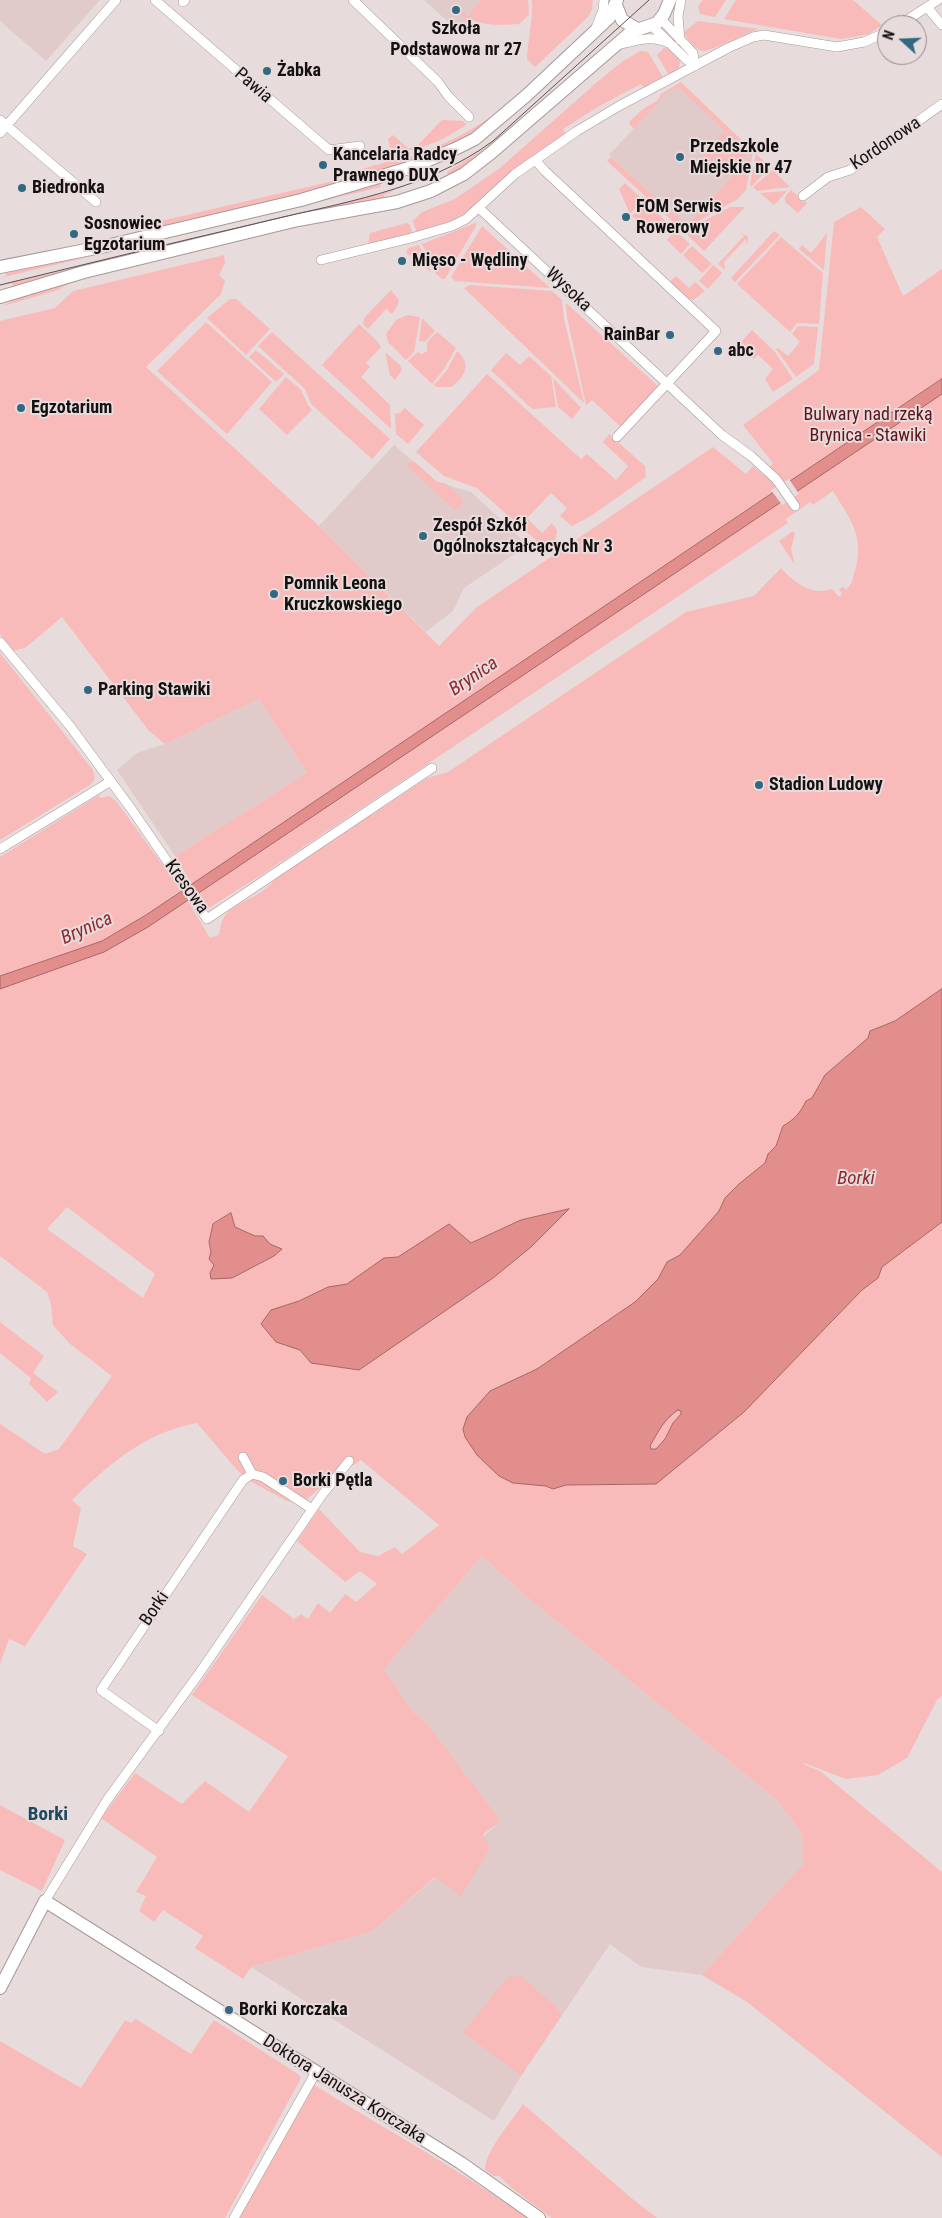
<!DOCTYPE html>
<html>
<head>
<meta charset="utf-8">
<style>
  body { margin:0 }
  #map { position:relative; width:942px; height:2218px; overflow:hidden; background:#e7dbdb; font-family:"Roboto Condensed",sans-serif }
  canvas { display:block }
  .north { position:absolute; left:877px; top:15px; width:50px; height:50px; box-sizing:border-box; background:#e7dbdb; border:1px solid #938a8a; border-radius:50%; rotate:290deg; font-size:14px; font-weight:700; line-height:20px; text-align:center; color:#151111 }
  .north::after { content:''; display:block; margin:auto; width:18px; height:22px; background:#316882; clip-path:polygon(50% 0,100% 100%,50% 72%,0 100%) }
</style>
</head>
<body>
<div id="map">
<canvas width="942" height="2218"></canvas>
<div class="north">N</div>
</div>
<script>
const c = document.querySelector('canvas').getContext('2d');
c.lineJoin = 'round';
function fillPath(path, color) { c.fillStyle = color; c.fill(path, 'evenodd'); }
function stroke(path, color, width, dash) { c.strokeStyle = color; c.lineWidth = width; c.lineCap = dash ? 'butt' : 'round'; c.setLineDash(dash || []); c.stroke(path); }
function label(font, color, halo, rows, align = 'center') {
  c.font = font + ' "Roboto Condensed",sans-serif'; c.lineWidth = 4; c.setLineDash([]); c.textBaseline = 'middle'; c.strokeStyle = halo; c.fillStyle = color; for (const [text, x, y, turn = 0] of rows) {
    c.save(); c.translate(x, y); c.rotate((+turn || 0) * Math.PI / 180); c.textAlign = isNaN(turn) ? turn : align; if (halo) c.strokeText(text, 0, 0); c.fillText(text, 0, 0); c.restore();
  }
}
const built = new Path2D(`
  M0,0H100L46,61L0,21Z
  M424,0H485L460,29L458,27L456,29Z
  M678,86L751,156L687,227L609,155L667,93Z
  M394,445L437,482L471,492L528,545L464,588L453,611L426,632L319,526Z
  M259,699L307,773L175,856L117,770L137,753L165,744Z
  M482,1556L528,1598L777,1800L802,1833L803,1864L702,1975L641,1967L610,1944L521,2076L494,2121L251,1967L373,1931L500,1822L493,1810L425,1721L413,1712L384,1669Z`);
const green = new Path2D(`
  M481,0H528L529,15L519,24C492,26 478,25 453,12L457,7L468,16Z
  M532,0H593L592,10L588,17L535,67L527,59C528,39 533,20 532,0Z
  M703,0H726L715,17L700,14L698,6Z
  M736,0H853L882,25L869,34L841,39L724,19Z
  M698,21L759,29C749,32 709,52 703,51C694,49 688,39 684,32Z
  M666,46L680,57L679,69L669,75L657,55Z
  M641,51L648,52L664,79L644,89L641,84L601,105L563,129L566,135L472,210L451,221L417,234L413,221L422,212L455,199L500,168L596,83L623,61Z
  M681,82L753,151L746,190L738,199L682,230L607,161L611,157L687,226L751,156L678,87L667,93L634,129L629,124L630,121L643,109L658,100L661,94Z
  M522,117L469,164L449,177L447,172L485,148Z
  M489,118L491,120C449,154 396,164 345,180C277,201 206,222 135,230V227L346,178C366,164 389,163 412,156C439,147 466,134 489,118Z
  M442,120L463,121L466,125C448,137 411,158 390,148L388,139L393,135L408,148H415Z
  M724,132L747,155L727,178L702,155Z
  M756,154L770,167L752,186L750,185Z
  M773,170L790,187L757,191L753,187Z
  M379,180L381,187L0,278L6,276L5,270Z
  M625,183L643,200L630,214L619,189Z
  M396,190L384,195V199L14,288L12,283L0,286V285Z
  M791,190L807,203L798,213L785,202V197Z
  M787,191L774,205L760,193Z
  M645,202L670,225L671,226L636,220L632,216Z
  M730,207H745L704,251L684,232Z
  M861,207L885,229L877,237L903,296L942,269V1696L937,1700L907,1758L878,1775L846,1779L804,1763L803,1764L820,1771L942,1872V2157L747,2002L702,1975L803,1864L802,1833L777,1800L528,1598L482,1556L384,1669L413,1712L425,1721L493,1810L500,1822L483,1834L490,1848L461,1896L435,1877L373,1931L251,1967L243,1979L195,1948L203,1936L163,1910L154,1922L139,1911L146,1896L136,1892L157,1857L101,1818L135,1773L182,1804L205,1781L249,1812L288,1756L192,1695L262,1595L294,1619L301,1614L308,1619L318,1603L330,1613L345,1594L356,1602L377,1584L360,1571L345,1582L297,1541L319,1509L360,1552L378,1556L395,1547L402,1554L439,1525L361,1460L325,1483L304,1502L287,1501L250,1481L238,1471L197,1423C145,1432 108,1465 72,1500L81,1508L73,1546L87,1554L25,1646L9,1639L0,1664V1424L45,1454L59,1449L112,1376L69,1343L53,1325L51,1304L47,1292L0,1256V989L104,952L188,901L210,938L219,935C220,930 221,922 224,917C237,899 259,900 274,880L427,778L448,772L686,612L754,596L781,568C794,583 812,596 832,589L839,597L842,594L839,589L843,587L846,590C855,580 852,579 856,567C864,535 849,517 833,491L813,505L810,502L786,519L788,523L263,874L207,909L175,856L307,773L259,699L165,744L149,731L62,617L25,648L13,651L0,634V321L55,308L73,291L224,255L225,263L219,275L225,281L221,294L146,367L319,526L439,646L477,607L713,447L746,474L753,466L763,475L773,463L743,425L819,370L834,222ZM67,1207L155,1274L143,1298L47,1229Z
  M407,223L410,225L413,235L368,246L370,233Z
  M475,223L477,224L445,279H442L436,274L422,244Z
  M482,226L550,288L455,281L451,277Z
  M774,231L780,235L735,282L731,278Z
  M677,232L690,244L681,254L667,240L673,233Z
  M740,232L748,237L747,246L746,239L724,262L725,270L718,264L744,236Z
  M827,233L824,270L799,249L802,245L811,253Z
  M781,237L823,273L819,324L797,323L790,332L737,284Z
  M419,245L431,271V272L406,253L408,248Z
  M692,246L712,264L702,273L683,255Z
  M713,265L722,273L708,289L699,281Z
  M676,276L689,288L695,282L705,291L693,300L684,297L669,283Z
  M68,282L70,283L58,290L3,306L18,298Z
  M470,285L552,291L562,300L564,319L584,403L464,288Z
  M391,290L399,300L397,307L392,314L386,309L368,329L363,324L364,318Z
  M230,299H236L270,329L246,355L207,318Z
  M566,303L659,387L622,428L592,400L586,405L567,317Z
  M407,315L420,317L414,352L406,360L388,342L386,334L396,320Z
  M422,318L435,331L425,342L419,341Z
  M206,322L272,382L227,434L157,371Z
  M359,324L377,341L381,347L366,363L370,367L361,377L390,405L391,429L322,365Z
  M798,326L818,327L814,364L796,377L776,349L778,348L788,356L800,342L792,334Z
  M752,330L775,352L793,379L773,392L765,379L773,369L758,355L754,359L743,349L742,341Z
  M272,332L390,439L372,459L311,404L305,389L258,346Z
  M437,332L456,348L444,369L432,384L408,361L418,352L422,354L427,351V342Z
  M256,350L284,374L276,382L249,357Z
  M457,351C472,363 465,378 451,387H436L434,385L447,370Z
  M385,352L400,365L402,370L395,380L390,375Z
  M506,353L520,365L529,356L551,376L556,407L532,409L491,370Z
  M487,374L581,459L587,454L616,480L628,466L603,442L609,434L645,466L646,477L591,516L572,526L560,516L567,508L551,493L527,518L542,533L552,523L557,530L555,542L549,545L538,542L477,488L444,476L416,452Z
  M286,377L301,390L308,405L312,410L287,435L259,409Z
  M553,378L581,408L572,419L558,407Z
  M405,408L424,425L408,444L396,434L395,414L400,413Z
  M411,461L416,463L437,482L445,483L464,501L455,510L407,466Z
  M793,531L795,534L791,549L795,565L779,541Z
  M0,653L93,770L95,779L90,785L0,840Z
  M99,795L100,798L109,796L116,801L181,890L146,915L102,941L0,976V857Z
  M0,1322L44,1356L33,1373L58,1392L47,1402L29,1384L31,1378L0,1353Z
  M0,1805L65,1840L42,1891L0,1870Z
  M521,1976L555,2006L562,2015L521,2076L463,2032L508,1977Z
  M136,2019L191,2054L214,2020L298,2074L301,2078L225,2218H0V2041L81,2088L125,2020L131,2023Z
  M314,2085C385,2129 459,2169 527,2218H239Z
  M523,2104L630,2197L657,2218H552L513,2189L499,2176H493L485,2170C484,2153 513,2119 523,2104Z`);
const water = new Path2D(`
  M942,379V394L148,927L104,952L0,989V976L102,941L146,915Z
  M942,989V1222L882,1267L878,1278L862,1290L744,1412L656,1484L566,1485L553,1489L546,1486L513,1483L499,1476L477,1455L465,1437L463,1429L467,1417L490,1391L537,1369L635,1302L658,1279L667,1262L680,1255L719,1211L725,1198L739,1184L765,1163L768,1154L776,1146L783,1126C794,1120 801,1112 806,1101L812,1098L825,1075L868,1038L870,1031L895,1021ZM678,1410L681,1411V1414L673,1423L665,1439L656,1449H651L650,1446C658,1432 664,1419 678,1410Z
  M569,1209L531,1247L493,1278L359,1370L311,1363L300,1350L276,1342L261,1324L271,1310L299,1301L328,1287L347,1284L384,1258L398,1257L449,1224L471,1243L521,1220Z
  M231,1213L235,1227L255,1236H263L270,1244L282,1249L274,1256L232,1278L211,1279L210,1273L214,1265L209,1259L211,1252L209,1242L213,1224Z`);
const pier = new Path2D(`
  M789,479L799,494L782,505L771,490Z`);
const street = new Path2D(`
  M155,0L329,150L360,146
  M353,0L438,82L448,96L469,117
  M183,2L185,0
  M927,7L942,25
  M651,25L687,60L695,66L693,53L661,19
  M899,25L938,0
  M596,28L603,10L604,0
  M680,40L678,16L681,0
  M618,45C637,40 650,35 669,43
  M0,120L96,202
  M0,133L116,0
  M536,161L545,171L716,331L617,437
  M803,196L828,177L850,170L942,104
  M479,208L722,435L751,456L776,479L795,506
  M321,260L411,238L452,226L466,219L515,174L577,131L619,106L728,48L753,37L764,35L837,47L864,42L887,32
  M0,642L70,726L132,810L207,919L432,768
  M0,849L111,781
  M243,1457L252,1474
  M252,1474L263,1477L312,1509
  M159,1731L101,1690L243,1480L252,1474
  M45,1901L107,1800L198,1675L322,1495L349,1461
  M234,2218L316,2072`);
const secondary = new Path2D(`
  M616,5L622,20L637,29
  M0,267L106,246L301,200L409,168L455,149L475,139L527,95L609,18L617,0
  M0,297L84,272L298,220L397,202L431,191L464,174L491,153L631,32L657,23L664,14L670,0
  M0,1988L45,1901L461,2163L539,2218`);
const tram = new Path2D(`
  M0,285C86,264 172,243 258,223C339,203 425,191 493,141L649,0`);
const markers = [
  [456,10,5,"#316882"],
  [267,71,5,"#316882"],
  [680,157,5,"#316882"],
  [323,165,5,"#316882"],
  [22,188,5,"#316882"],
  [626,217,5,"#316882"],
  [74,234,5,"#316882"],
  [402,261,5,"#316882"],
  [670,335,5,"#316882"],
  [718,351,5,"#316882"],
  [21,408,5,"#316882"],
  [423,536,5,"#316882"],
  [274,594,5,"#316882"],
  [88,690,5,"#316882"],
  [759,785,5,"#316882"],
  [283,1481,5,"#316882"],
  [229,2010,5,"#316882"]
];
const poiNames = [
  ["Szkoła",456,29,"center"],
  ["Podstawowa nr 27",456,50,"center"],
  ["Żabka",277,71],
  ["Przedszkole",690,147],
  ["Miejskie nr 47",690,168],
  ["Kancelaria Radcy",333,155],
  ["Prawnego DUX",333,176],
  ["Biedronka",32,188],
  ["FOM Serwis",636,207],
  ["Rowerowy",636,228],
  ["Sosnowiec",84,224],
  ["Egzotarium",84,245],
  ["Mięso - Wędliny",412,261],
  ["RainBar",660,335,"right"],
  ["abc",728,351],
  ["Egzotarium",31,408],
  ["Zespół Szkół",433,526],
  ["Ogólnokształcących Nr 3",433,547],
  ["Pomnik Leona",284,584],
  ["Kruczkowskiego",284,605],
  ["Parking Stawiki",98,690],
  ["Stadion Ludowy",769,785],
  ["Borki Pętla",293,1481],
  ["Borki Korczaka",239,2010]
];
const streetNames = [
  ["Pawia",253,86,41],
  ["Kordonowa",886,144,-34],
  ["Wysoka",568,290,43],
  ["Kresowa",186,887,54],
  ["Borki",155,1609,-56],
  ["Doktora Janusza Korczaka",344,2090,32]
];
const parkNames = [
  ["Bulwary nad rzeką",868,415],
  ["Brynica - Stawiki",868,436]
];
const waterNames = [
  ["Brynica",474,677,-34],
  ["Brynica",87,929,-24],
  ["Borki",856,1179]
];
const neighbourhoodNames = [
  ["Borki",48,1815]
];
fillPath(built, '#e0cbca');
fillPath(green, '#f9bbb9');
fillPath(water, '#e28e8d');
stroke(water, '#a46868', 1);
fillPath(pier, '#e7dbdb');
stroke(street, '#a59a99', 10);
stroke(secondary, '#a59a99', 14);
stroke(street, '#fff', 9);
stroke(secondary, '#fff', 12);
stroke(tram, '#595353', 1);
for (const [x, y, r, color] of markers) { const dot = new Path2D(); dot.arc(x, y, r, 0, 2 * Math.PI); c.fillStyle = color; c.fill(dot); stroke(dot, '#e7dbdb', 2); }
label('bold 18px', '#151111', '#e7dbdb', poiNames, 'left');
label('18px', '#151111', '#e7dbdb', streetNames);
label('18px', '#5d131a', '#e7dbdb', parkNames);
label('italic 19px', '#8c2a31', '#e7dbdb', waterNames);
label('bold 19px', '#1b485d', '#e7dbdb', neighbourhoodNames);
</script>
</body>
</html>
